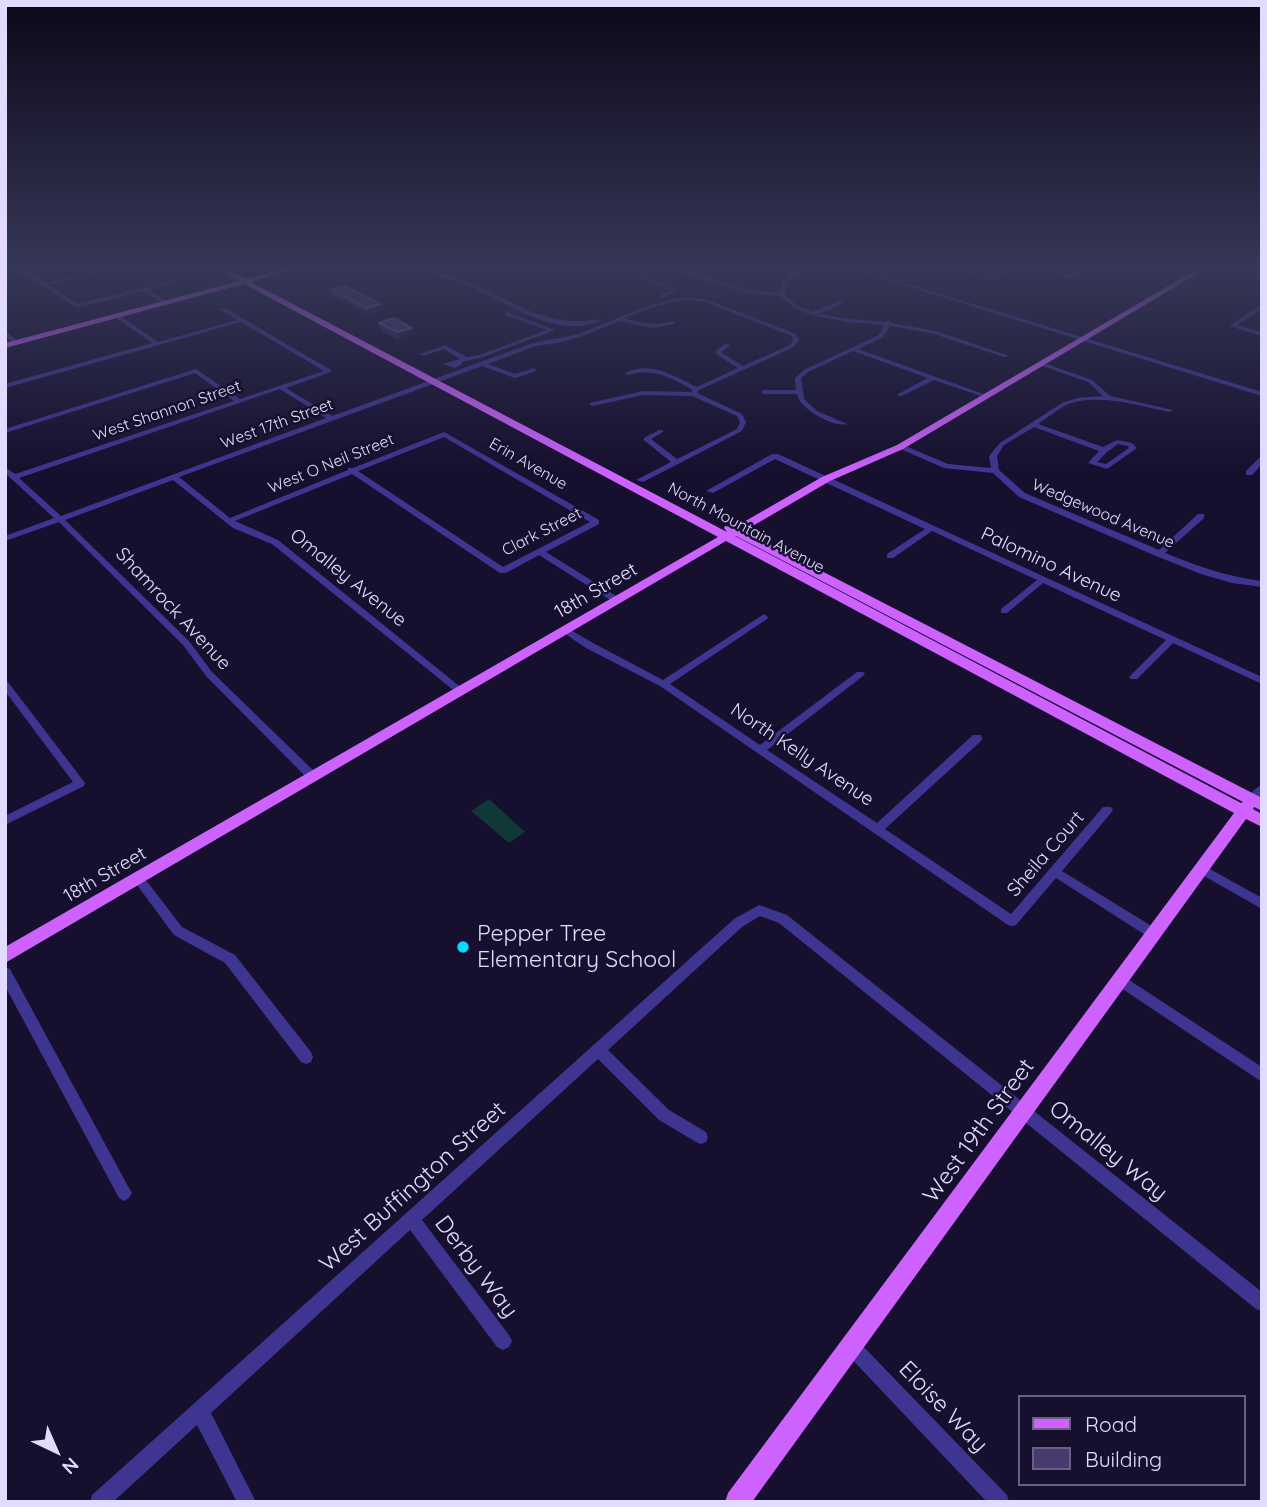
<!DOCTYPE html>
<html>
<head>
<meta charset="utf-8">
<style>
  body { margin:0 }
  #map { position:relative; width:1267px; height:1507px; overflow:hidden; background:#160f2e; font-family:Quicksand,sans-serif }
  canvas { display:block }
  .frame { position:absolute; inset:0; border:7px solid #e1dbff; pointer-events:none }
  .legend { position:absolute; left:1018px; top:1395px; width:228px; height:91px; box-sizing:border-box; background:#160f2e; border:2px solid #676182; margin:0; padding:9px 12px; list-style:none; font-size:21px; color:#e1dbff }
  .legend li { display:flex; align-items:center; gap:14px; height:35px }
  .legend b { width:35px; border:2px solid #676182 }
  .north { position:absolute; left:21px; top:1416px; width:70px; height:70px; -webkit-text-stroke:5px #160f2e; paint-order:stroke; rotate:136deg; font-size:19px; font-weight:700; line-height:28px; text-align:center; color:#e1dbff }
  .north::after { content:''; display:block; margin:auto; width:24px; height:32px; background:#e1dbff; clip-path:polygon(50% 0,100% 100%,50% 72%,0 100%) }
</style>
</head>
<body>
<div id="map">
<canvas width="1267" height="1507"></canvas>
<div class="frame"></div>
<ul class="legend">
<li><b style="height:9px;background:#cd62ff"></b>Road</li>
<li><b style="height:19px;background:#473a6f"></b>Building</li>
</ul>
<div class="north">N</div>
</div>
<script>
const c = document.querySelector('canvas').getContext('2d');
c.lineJoin = 'round';
function fillPath(path, color) { c.fillStyle = color; c.fill(path, 'evenodd'); }
function stroke(path, color, width, dash) { c.strokeStyle = color; c.lineWidth = width; c.lineCap = dash ? 'butt' : 'round'; c.setLineDash(dash || []); c.stroke(path); }
function label(font, color, halo, rows, align = 'center') {
  c.font = font + ' Quicksand,sans-serif'; c.lineWidth = 5; c.setLineDash([]); c.textBaseline = 'middle'; c.strokeStyle = halo; c.fillStyle = color; for (const [text, x, y, turn = 0] of rows) {
    c.save(); c.translate(x, y); c.rotate((+turn || 0) * Math.PI / 180); c.textAlign = isNaN(turn) ? turn : align; if (halo) c.strokeText(text, 0, 0); c.fillText(text, 0, 0); c.restore();
  }
}
const green = new Path2D(`
  M489,799L525,832L509,843L471,811Z`);
const minor = new Path2D(`
  M120,265H129L49,285L78,304L177,280V282L148,289L168,302V304H164L143,291L77,308L28,276L5,269V266L32,274L46,283Z
  M414,265H421C438,272 456,277 473,284C515,302 549,329 597,319L600,321C557,340 508,303 470,287C452,279 431,275 414,265Z
  M607,265H614L677,290L663,298H659V296L670,290Z
  M661,265C671,265 681,272 691,271C699,270 705,265 714,265L694,273L748,290L779,293C782,278 795,265 810,265L789,281L785,295L797,305L812,312L840,301L843,303L842,304L819,314L848,319L886,322L889,320L892,323L936,331L1009,356L1004,357L931,333L890,326L883,337L858,349L989,396L984,397L934,380L902,396H898V394L928,378L853,351L808,372L801,378L804,399L817,411L847,424C835,428 799,409 797,394H764L761,392L764,390H796L795,378L804,370L879,335L884,325L848,322L811,315L793,307L780,296L745,293L686,275Z
  M838,265H846L1262,392V396Z
  M945,265C961,265 975,275 990,276C1002,276 1015,265 1028,265L991,280Z
  M1034,265H1042L1071,275L1091,265H1097L1071,279Z
  M1220,265H1229L1262,273V276Z
  M689,297L708,300L796,334L799,340L794,347L699,390L697,393L742,414L746,422L742,431L643,482L636,480L671,462L644,440V438L659,430H663V432L651,439L677,459L737,429L740,422L737,416L692,396L643,395L592,406L590,405V403L643,391L691,392L693,390C670,378 655,367 628,375L625,373C650,360 674,376 697,387L738,368L716,354V350L726,344L731,345L721,352L722,353L743,366L790,345L793,340L792,336L705,302L689,300L672,302L656,306L624,318C641,323 655,327 672,321L674,322V324L652,328L619,321L585,335L563,342L536,346L488,364L515,374L534,368L536,369V371L515,378L482,366L179,477L230,518L348,470V468H353L444,432L599,520V524L546,552L621,599V603H615L539,555L506,573H500L352,474L235,521L278,540L463,689L465,691L463,693H457L272,544L233,528L173,480L65,520L189,641L212,672L316,773L317,776L316,779H308L206,676L183,645L59,522L5,541V536L54,518L5,473V467L15,474L234,401L195,373L5,433V429L196,369L240,399L324,371L241,322L5,388V384L152,343L115,317V315H119L158,342L237,320L220,309L225,308L331,370V372L286,388L332,416L533,343C549,339 565,338 581,333C618,319 650,301 689,297ZM280,389L326,418L61,516L19,478ZM444,437L590,522L503,567L358,471Z
  M1262,304V309L1237,325L1262,332V336L1229,326Z
  M507,312L555,330L483,357L462,362V364L455,368L443,364L460,359L444,349L423,356L420,354L445,345L467,357L479,355L547,330L505,315L504,314Z
  M5,331L19,342V344H15L5,336Z
  M1040,363H1044L1092,380L1110,396L1173,410L1170,412C1141,406 1094,392 1066,405C1057,410 1047,418 1038,424L1103,447L1117,440L1132,443L1137,448L1107,469L1088,463L1099,451L1034,427L1004,445L997,456L999,470L1025,493L1159,550L1198,514H1204V518L1165,553C1200,567 1225,576 1262,581V587L1232,583L1201,574L1156,556L1019,497L993,473L944,468L896,447L903,445L948,464L991,468L989,456L1000,443L1062,403L1077,398L1103,396L1088,382L1040,365ZM1118,444L1128,446L1129,448L1106,464L1097,462L1107,452Z
  M772,454H778L1262,677V684L1173,643L1137,679H1131L1129,677L1166,640L1043,583L1007,613H1001V609L1037,580L932,531L893,558H887V554L925,529L775,459L713,493L706,491Z
  M1259,458H1262V464L1252,475H1246V471Z
  M764,614L768,617L767,619L670,684L760,745L857,672H863L865,674L863,676L767,750L877,823L973,735H981L982,738L981,741L885,829L1011,914L1103,807H1111L1113,810L1111,813L1062,871L1158,930L1160,934L1158,938L1154,939L1150,938L1056,878L1016,925L1012,926L1008,925L660,686L586,648L561,631L566,628L569,629L593,643L663,680Z
  M5,681L8,682L85,783L84,786L5,825V816L73,782L5,691Z
  M1262,785V796L1256,803H1248L1246,800C1250,794 1256,787 1262,785Z
  M1201,864L1262,898V909L1197,872L1195,869L1197,866Z
  M138,873L142,875L182,927L235,955L311,1052L313,1057L311,1062L306,1064L301,1062L225,963L174,935L134,881L132,878L134,875Z
  M759,905L787,915L1262,1292V1311L1256,1309L779,923L760,916L742,927L608,1050L669,1110L706,1132L708,1137L706,1142L701,1144L696,1142L659,1120L598,1059L422,1220L509,1335L512,1341L509,1347L503,1350L497,1347L410,1230L211,1413L256,1502H237L197,1425L113,1502H90L92,1495L734,919Z
  M5,967L10,969L129,1188L132,1193L129,1198L124,1201L119,1198L5,986Z
  M1120,974L1262,1067V1082L1115,984L1113,980L1115,976Z
  M852,1338L858,1341L1007,1495L1009,1502H987L846,1353L843,1347L846,1341Z`);
const major = new Path2D(`
  M211,265H220L246,279L297,265H309L251,282L727,532L724,528L725,526L735,527L822,477L897,445L1204,265H1212L903,449L830,481L744,531L1262,798V811L1254,807L1253,809L1262,814V827L1246,819L752,1502H725L728,1493L1234,813L726,541L5,963V947L718,537L244,284L5,348V343L239,281ZM735,536H736L1243,802L1241,803Z`);
const wall = new Path2D(`
  M357,265H404L405,270L380,278Z
  M331,290L382,310L369,314L332,296Z
  M379,323L412,328L413,335L399,340L381,331Z`);
const shadedWall = new Path2D(`
  M396,265H404L405,270L380,278L379,270Z
  M381,304L382,310L369,314L367,308Z
  M412,328L413,335L399,340L398,332Z`);
const building = new Path2D(`
  M369,265H396L379,270Z
  M344,286L381,304L367,308L331,290Z
  M394,318L412,328L398,332L379,323Z`);
const markers = [
  [463,947,7,"#07d8ff"]
];
const farStreetnames = [
  ["West Shannon Street",167,411,-19],
  ["West 17th Street",277,424,-20],
  ["West O Neil Street",331,464,-22],
  ["Erin Avenue",528,464,30],
  ["Wedgewood Avenue",1103,514,23],
  ["North Mountain Avenue",746,528,28],
  ["Clark Street",542,532,-27]
];
const streetNames = [
  ["Palomino Avenue",1051,565,25],
  ["Omalley Avenue",348,578,39],
  ["18th Street",596,591,-30],
  ["Shamrock Avenue",173,609,47],
  ["North Kelly Avenue",802,755,34],
  ["Sheila Court",1046,854,-49],
  ["18th Street",105,875,-30]
];
const nearPoinames = [
  ["Pepper Tree",477,934],
  ["Elementary School",477,960]
];
const nearStreetnames = [
  ["West 19th Street",979,1131,-54],
  ["Omalley Way",1108,1151,39],
  ["West Buffington Street",413,1187,-42],
  ["Derby Way",476,1267,53],
  ["Eloise Way",943,1407,46]
];
fillPath(green, '#113838');
fillPath(minor, '#3e3591');
fillPath(major, '#cd62ff');
fillPath(wall, '#34275d');
fillPath(shadedWall, '#201543');
fillPath(building, '#473a6f');
stroke(building, '#5f5385', 2);
const sky = c.createLinearGradient(0, 0, 0, 476);
sky.addColorStop(0, '#0c0819');
sky.addColorStop(0.56, '#363757');
sky.addColorStop(1, '#36375700');
c.fillStyle = sky;
c.fillRect(0, 0, 1267, 476);
for (const [x, y, r, color] of markers) { const dot = new Path2D(); dot.arc(x, y, r, 0, 2 * Math.PI); c.fillStyle = color; c.fill(dot); stroke(dot, '#160f2e', 2.5); }
label('16px', '#e1dbff', '#160f2e', farStreetnames);
label('19px', '#e1dbff', '#160f2e', streetNames);
label('23px', '#e1dbff', '#160f2e', nearPoinames, 'left');
label('23px', '#e1dbff', '#160f2e', nearStreetnames);
</script>
</body>
</html>
